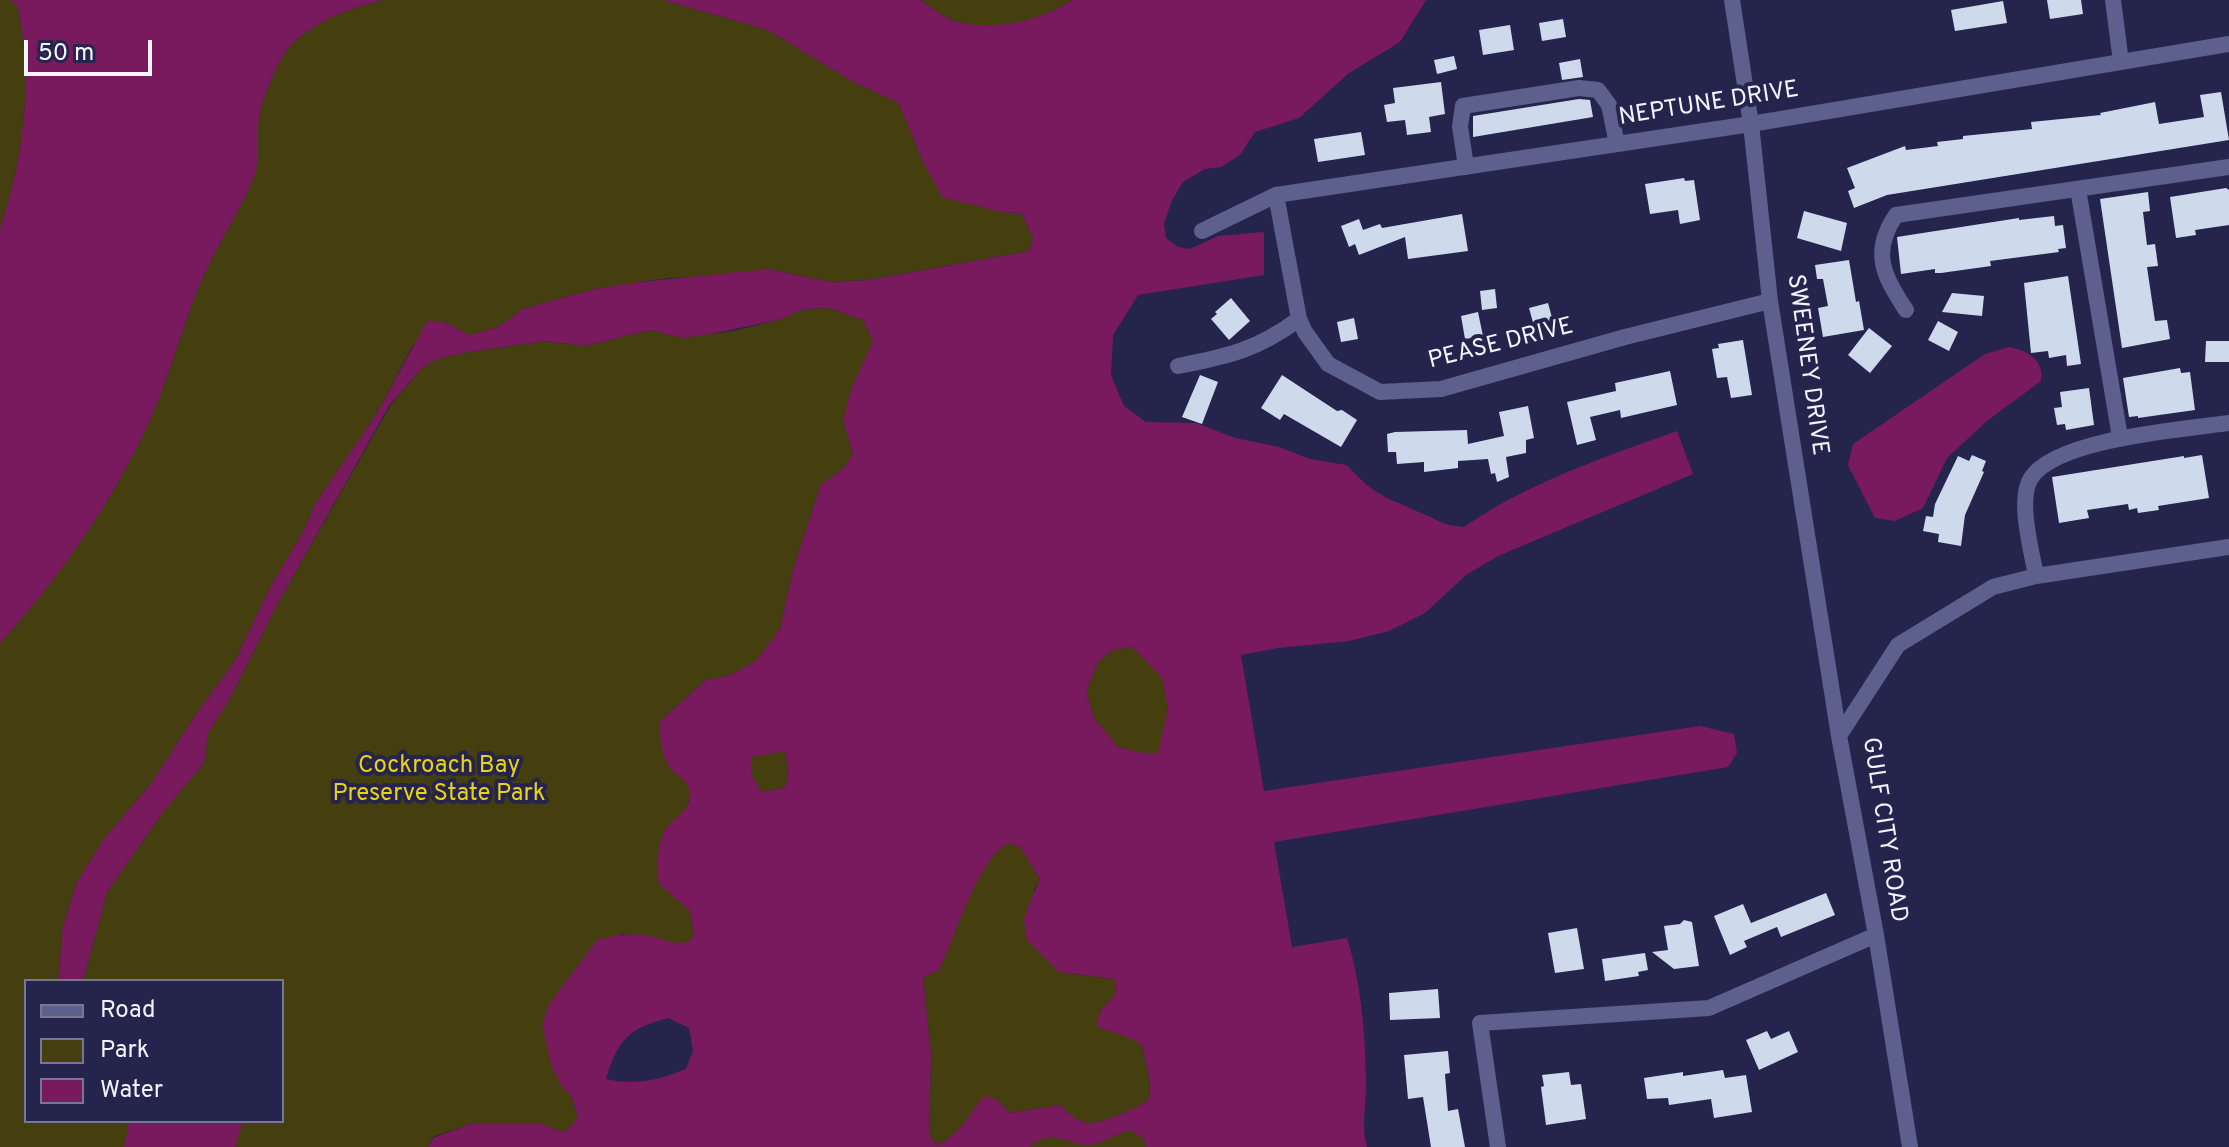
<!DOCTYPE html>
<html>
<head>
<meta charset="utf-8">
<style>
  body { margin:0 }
  #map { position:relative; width:2229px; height:1147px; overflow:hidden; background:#25244d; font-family:Overpass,sans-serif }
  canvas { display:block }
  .legend { position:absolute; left:24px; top:979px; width:260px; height:144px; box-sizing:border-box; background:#25244d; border:2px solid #777794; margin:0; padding:10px 14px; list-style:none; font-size:24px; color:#f3f4ff }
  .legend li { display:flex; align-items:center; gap:16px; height:40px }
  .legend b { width:40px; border:2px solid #777794 }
  .scale { position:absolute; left:24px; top:40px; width:128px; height:36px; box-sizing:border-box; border:4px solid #f3f4ff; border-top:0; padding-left:10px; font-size:24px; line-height:28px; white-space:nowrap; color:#f3f4ff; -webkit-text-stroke:6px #25244d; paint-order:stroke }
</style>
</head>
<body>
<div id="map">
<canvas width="2229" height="1147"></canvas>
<ul class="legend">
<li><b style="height:10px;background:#5d5f8d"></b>Road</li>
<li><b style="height:22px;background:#453e0e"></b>Park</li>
<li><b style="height:22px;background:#791a5e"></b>Water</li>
</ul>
<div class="scale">50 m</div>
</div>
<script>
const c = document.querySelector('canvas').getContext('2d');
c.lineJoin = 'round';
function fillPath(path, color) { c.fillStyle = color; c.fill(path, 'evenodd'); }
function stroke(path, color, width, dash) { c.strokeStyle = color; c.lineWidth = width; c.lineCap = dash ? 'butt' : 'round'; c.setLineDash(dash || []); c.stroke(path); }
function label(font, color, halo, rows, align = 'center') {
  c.font = font + ' Overpass,sans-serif'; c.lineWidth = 8; c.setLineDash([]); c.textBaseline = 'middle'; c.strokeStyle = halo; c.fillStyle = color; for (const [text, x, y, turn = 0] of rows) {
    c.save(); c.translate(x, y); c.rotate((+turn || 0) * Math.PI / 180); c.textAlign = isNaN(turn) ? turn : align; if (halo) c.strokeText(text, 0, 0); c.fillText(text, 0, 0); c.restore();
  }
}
const green = new Path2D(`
  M0,0H10L17,4C34,77 24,158 0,228Z
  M383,0H663L768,30L853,82L899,103L922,160L1001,212L1021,213L1033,237L1029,251L869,280L830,282L768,269L722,276L668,278L595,289L523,309L498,327L470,335L444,322L412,347L377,413L315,504L302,534L271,585L235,661L199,710L150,785L103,840L77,882L63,926L58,981H26V1121H282V981H83L107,892L166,808L204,763L208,733L229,700L278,603L390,406L422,368L437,359L468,352L545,341L585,346L650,330L682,338L733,331L778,320L804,309L829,308L863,320L873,341L843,420L853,454L843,469L821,484L793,570L780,629L757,661L728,676L706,680L659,722L668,764L688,784L691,793L685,814L669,825L659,883L690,911L694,935L689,942L669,944L650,936L620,934L561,1085L571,1096L578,1118L571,1127L562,1132L542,1124H471L433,1137L428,1147H0V643C56,582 108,508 144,433C166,387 179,338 197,291C212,252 236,220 251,182C262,156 254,136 260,111C264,95 280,56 291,45C314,21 352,7 383,0Z
  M920,0H1073C1037,21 1001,32 958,22C945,19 931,7 920,0Z
  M1132,647L1162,677L1168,709L1159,753H1142L1118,747L1094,718L1086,692L1098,662L1112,650Z
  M786,751L788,781L783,788L761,792L751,774V756Z
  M1008,842L1020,847L1040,879L1034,890L1059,972L1114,979C1120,995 1111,1002 1100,1011L1105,1030L1127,1034L1142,1045L1150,1083L1149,1099C1140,1107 1099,1125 1088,1123C1076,1121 1068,1113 1060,1105L1010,1113L996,1099L976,1106C966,1123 955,1137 937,1145L929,1135L931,1056L923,978L939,970C956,935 975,863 1008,842Z
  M1130,1130L1144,1139L1146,1147H1029C1054,1124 1070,1147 1095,1144C1107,1140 1117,1133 1130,1130Z`);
const water = new Path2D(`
  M10,0H383C352,7 314,21 291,45C280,56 264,95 260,111C255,132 262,155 254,177C238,216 213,250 197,291C179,338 166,387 144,433C109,506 55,584 0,643V228C24,158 34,77 17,5Z
  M663,0H920C931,7 945,19 958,22C999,31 1038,21 1073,0H1426L1400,42L1349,73L1299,118L1255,132L1240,155L1221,167L1205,169L1183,182L1172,200L1164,224L1166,238L1178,247L1190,249L1218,236L1264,232V275L1138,295L1113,335L1111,375L1124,406L1146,422L1196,423L1235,438L1279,447L1310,459L1346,465L1369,487L1385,497L1448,525L1464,527C1528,483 1604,457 1677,431L1693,474L1498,556L1466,575L1425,613L1389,631L1349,641L1278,648L1241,655L1264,791L1700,726L1734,734L1737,753L1728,767L1274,842L1292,947L1347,938C1361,982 1366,1039 1366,1086C1366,1109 1361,1124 1367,1147H1146L1144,1139L1130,1130C1117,1133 1105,1142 1092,1145C1068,1147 1053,1125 1029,1147H428L433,1138L471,1124H542L562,1132L571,1127L578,1117L571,1096L561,1085L552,1067L542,1024L550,1003L597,940C614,936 632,932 650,936C669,940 666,944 688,942L694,935L690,911L659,884C657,865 656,838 670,824C680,814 690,810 690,794C691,781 675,775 668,765C661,753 660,735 659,722L706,680L728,676L756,661L780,629L793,570L821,484L843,469L853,454L843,420L852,387L873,341L863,320L829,308L804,309L778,320L706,335L682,338L650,330L585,346L545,341L468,352L437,359L422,368L389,406L278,603L229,700L208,733L204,763L166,808L107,892L83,981H58L63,926L77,882L103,840L150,785L199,710L235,661L271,585L302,534L315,504L377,413L427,321L444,322L470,335L498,327L523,309L595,289L631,283L768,269L830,282L869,280L1029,251L1033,237L1021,213L1001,212L942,197L922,160L899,103L853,82L768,30ZM1132,647L1162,678L1168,709L1158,753H1142L1118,747L1094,718L1086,692L1098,662L1112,650ZM786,751L788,781L783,788L761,792L751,774V757ZM1008,843L1020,847L1040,879L1026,911L1024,921L1027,940L1059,972L1114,979C1121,997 1109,999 1101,1011C1100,1012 1097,1023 1096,1025C1111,1034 1127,1034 1142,1045L1150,1083L1149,1099C1140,1107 1099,1125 1088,1123C1076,1121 1068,1113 1060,1105L1010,1113L996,1099L984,1096C968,1115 960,1135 937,1145L929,1135L931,1056L923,978L939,970C956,936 976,862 1008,843ZM668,1018L689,1028L693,1051L686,1069C659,1080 635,1086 606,1079C618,1039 628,1029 668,1018Z
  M2009,347C2028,351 2044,359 2041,381L1987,421L1947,458L1923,508L1895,521L1875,518L1848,465L1853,444L1985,354Z
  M129,1121H243L235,1147H124Z`);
const building = new Path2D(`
  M2047,0H2081L2083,14L2050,19Z
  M2003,1L2007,23L1955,31L1951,10Z
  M1563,19L1566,37L1542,41L1539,23Z
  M1510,25L1514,50L1483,55L1479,30Z
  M1454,56L1457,69L1437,74L1434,60Z
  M1580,59L1583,77L1562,80L1559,63Z
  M1441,82L1445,114L1429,117L1431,132L1407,135L1405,120L1387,122L1384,105L1395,103L1393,88Z
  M2221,92L2229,140L1887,195L1854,208L1848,191L1855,188L1847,168L1905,146L1906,150L1938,146L1937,142L1963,139V136L2032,129L2031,122L2101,115L2100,113L2155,102L2159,124L2204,117L2200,95Z
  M1579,99L1590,100L1593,117L1473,137V116Z
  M1361,132L1365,155L1318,162L1314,139Z
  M1684,178L1685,181L1694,180L1700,220L1680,224L1678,210L1650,214L1645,184Z
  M2226,188L2229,190V225L2195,230L2196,235L2176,238L2170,197Z
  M2148,192L2150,211L2143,212L2147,245L2155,244L2158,266L2147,267L2155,321L2167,320L2170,339L2122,348L2100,199Z
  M1804,211L1847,223L1841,251L1797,238Z
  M1462,214L1468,251L1408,259L1405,237L1359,255L1355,244L1349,247L1341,226L1359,219L1363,230L1380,224L1382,228Z
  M2054,216L2055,226L2063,225L2066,248L2058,249L2059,252L1990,261L1991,266L1941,273H1935V269L1901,274L1897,237L2019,218V220Z
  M1849,260L1856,302L1859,301L1864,330L1823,337L1818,308L1828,306L1823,279H1817L1815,265Z
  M2068,276L2081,364L2067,366L2066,355L2049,358L2048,351L2031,353L2024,283Z
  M1495,289L1497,308L1482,310L1480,291Z
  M1952,293L1984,296L1982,316L1942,312Z
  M1231,298L1250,321L1229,340L1211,319L1217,314L1215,312Z
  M1548,303L1556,332L1537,337L1529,308Z
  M1478,312L1483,336L1465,339L1461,316Z
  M1354,318L1358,339L1341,342L1337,322Z
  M1938,321L1958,332L1949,351L1928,340Z
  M1869,328L1892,346L1870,373L1848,355Z
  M1743,340L1752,395L1731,398L1727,377L1717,378L1712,349L1719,348L1718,344Z
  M2206,341H2229V362H2205Z
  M2180,368L2181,373L2190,372L2195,410L2138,418V416L2129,417L2123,378Z
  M1670,371L1677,405L1621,418L1620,410L1590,417L1596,440L1577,445L1567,402L1616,391L1615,383Z
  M1200,375L1218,382L1202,424L1182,417Z
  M1282,375L1337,411L1342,410L1357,420L1341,447L1284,414L1280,420L1261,408Z
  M2089,388L2094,425L2066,430L2065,424L2057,425L2054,408L2062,407L2060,392Z
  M1528,406L1534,438L1526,440V453L1506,457L1509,477L1497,482L1495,473L1491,474L1488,459L1458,461V468L1424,472V462L1397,464L1396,452H1388L1387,434L1395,432L1467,430L1468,444L1504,436L1499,412Z
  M1972,455L1986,461L1982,471L1984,472L1965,515L1961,546L1938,542L1939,534L1923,531L1926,516L1933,517L1935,504L1958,456L1969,461Z
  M2202,455L2209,498L2158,506L2159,510L2138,513L2137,508L2129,510L2128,504L2087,510L2089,518L2059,523L2052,477L2184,456V458Z
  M1826,893L1835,915L1781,937L1777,927L1744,941L1747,947L1730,955L1714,916L1743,904L1751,923Z
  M1684,920L1692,922L1699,966L1674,969L1652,952L1668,950L1664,926L1680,924Z
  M1577,928L1584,969L1555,973L1548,933Z
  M1645,953L1648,970L1638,972L1639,976L1605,981L1602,959Z
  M1438,989L1440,1018L1390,1020L1389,993Z
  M1767,1031L1771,1039L1789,1031L1798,1052L1759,1070L1746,1040Z
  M1448,1051L1450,1073L1445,1074L1448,1111L1458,1109L1465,1147H1431L1423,1097L1408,1099L1404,1055Z
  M1723,1070L1725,1078L1746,1075L1752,1112L1714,1118L1711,1099L1669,1105L1668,1098L1647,1099L1644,1078L1683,1072V1076Z
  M1569,1072L1571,1085L1581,1084L1586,1119L1546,1125L1541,1087L1544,1086L1542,1075Z`);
const minor = new Path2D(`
  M1732,0L1751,124L1770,301L1839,736
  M2113,0L2121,62
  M1466,167L1460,126L1463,106L1579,88L1598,90L1609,105L1617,144
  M2078,189L2120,437
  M1276,195L1299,319L1305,332L1328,364L1380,392L1441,389L1625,337L1770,301
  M1202,231L1276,195L1751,124L2229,44
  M1906,310C1883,275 1871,252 1896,215L2229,167
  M1178,366C1229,356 1257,350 1299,319
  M2036,576C2032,552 2017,499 2031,478C2056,439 2184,429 2229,423
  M1498,1147L1480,1023L1709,1008L1876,935
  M1910,1147L1876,935L1839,736L1898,645L1993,587L2036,576L2229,547`);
const streetNames = [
  ["NEPTUNE DRIVE",1709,105,-9],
  ["PEASE DRIVE",1501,345,-14],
  ["SWEENEY DRIVE",1806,365,82],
  ["GULF CITY ROAD",1883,830,81]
];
const parkNames = [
  ["Cockroach Bay",439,767],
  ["Preserve State Park",439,795]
];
fillPath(green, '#453e0e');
fillPath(water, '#791a5e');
fillPath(building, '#ced9ec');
stroke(minor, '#5d5f8d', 16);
label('24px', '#f3f4ff', '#25244d', streetNames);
label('24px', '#e9d413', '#25244d', parkNames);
</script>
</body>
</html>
